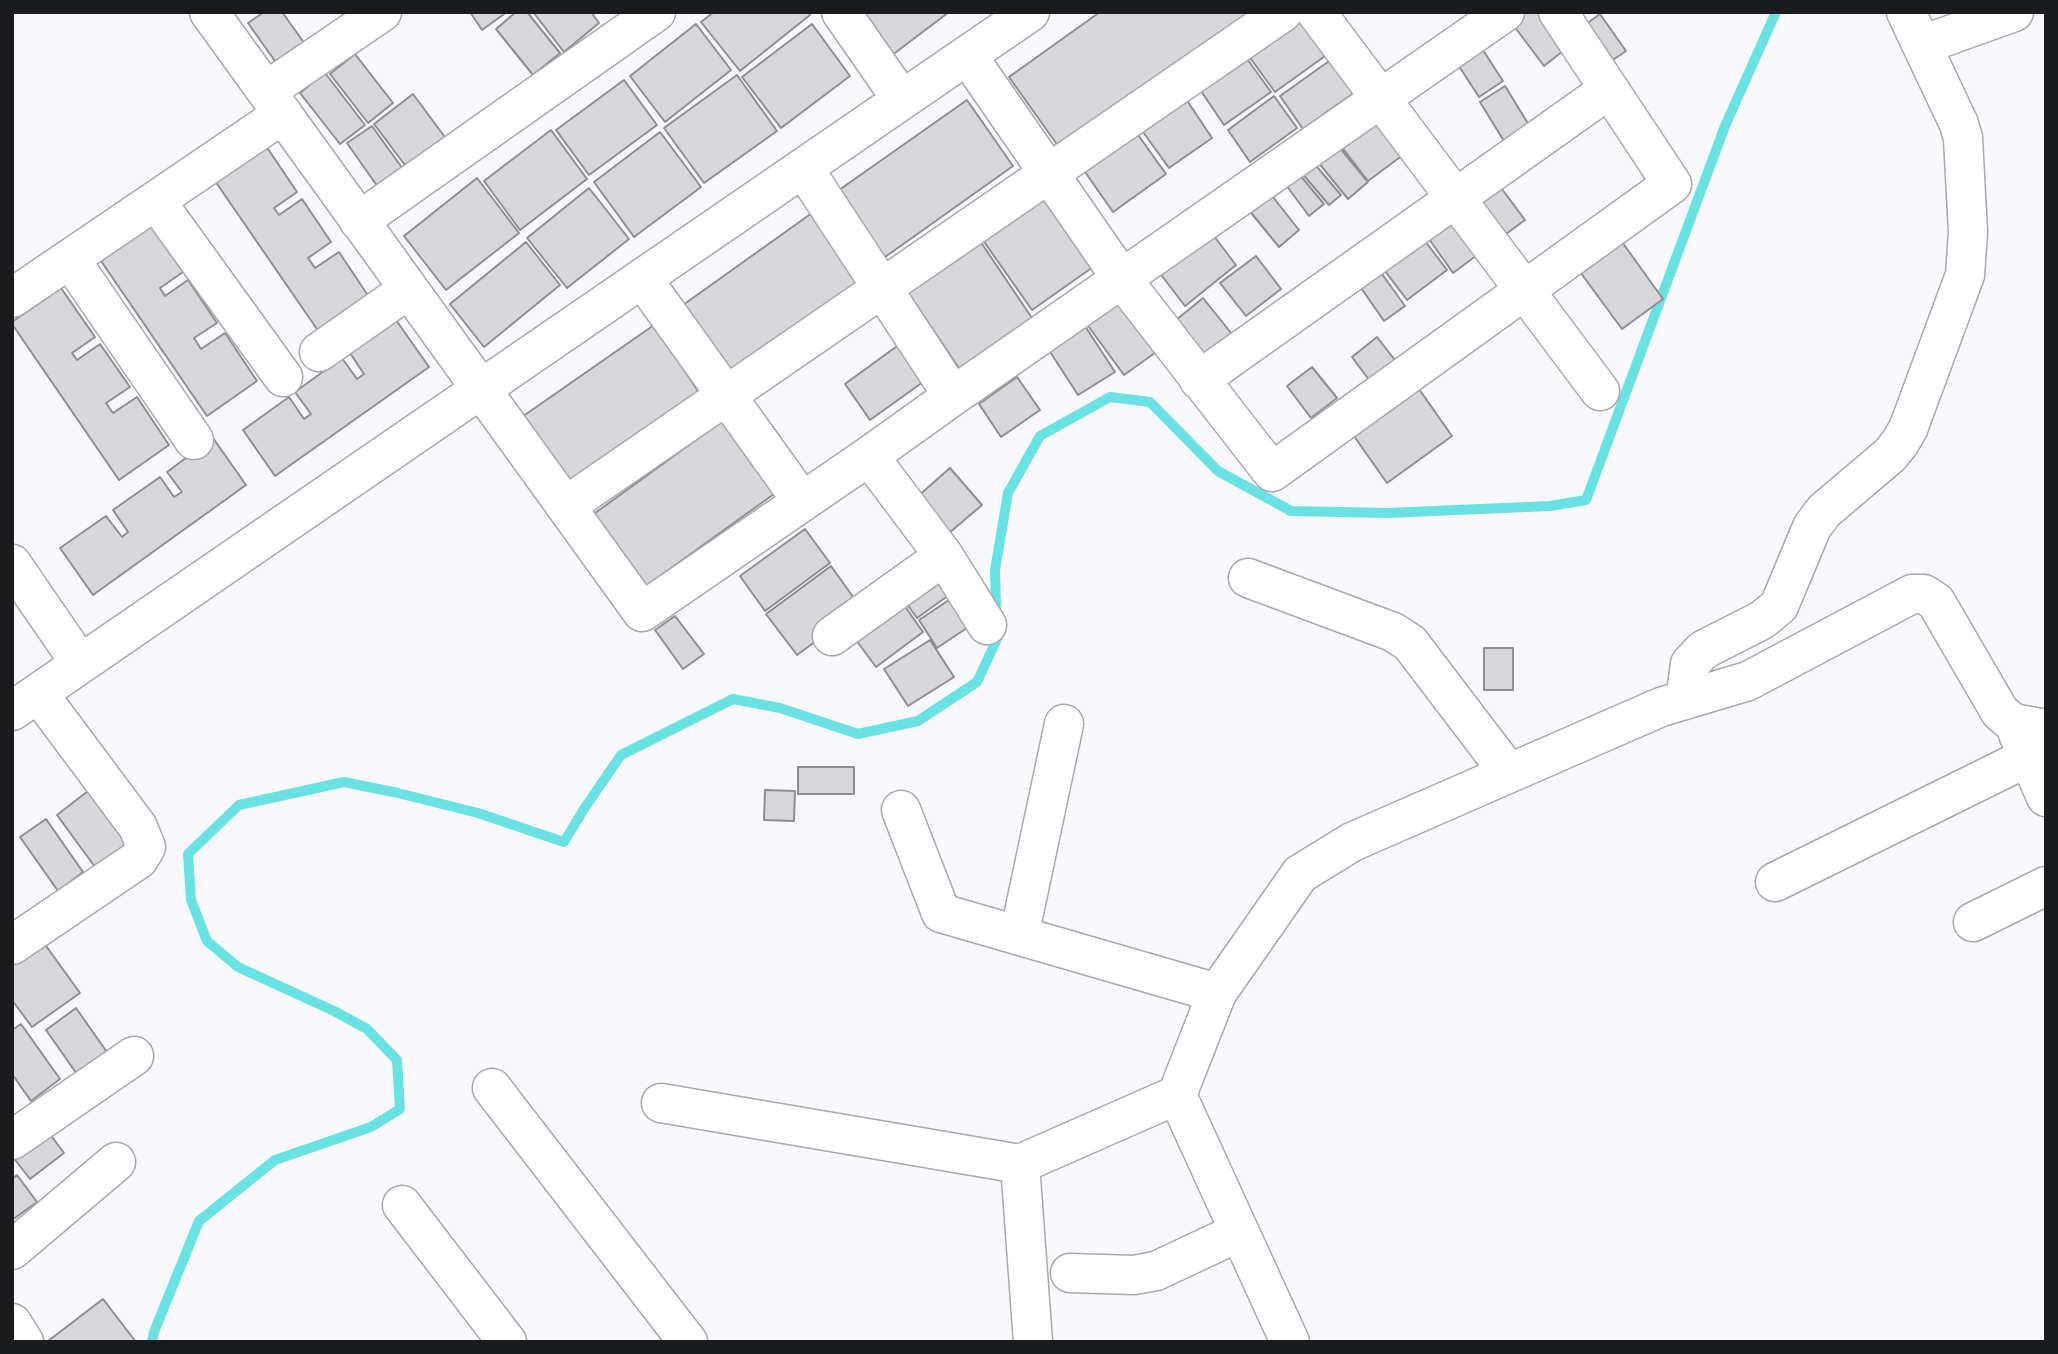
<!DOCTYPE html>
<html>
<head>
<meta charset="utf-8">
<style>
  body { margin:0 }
  #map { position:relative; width:2058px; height:1354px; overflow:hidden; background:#f9f9fd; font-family:Raleway,sans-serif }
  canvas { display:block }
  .frame { position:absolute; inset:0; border:14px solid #1a1b1c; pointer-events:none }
</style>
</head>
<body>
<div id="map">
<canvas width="2058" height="1354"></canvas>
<div class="frame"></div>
</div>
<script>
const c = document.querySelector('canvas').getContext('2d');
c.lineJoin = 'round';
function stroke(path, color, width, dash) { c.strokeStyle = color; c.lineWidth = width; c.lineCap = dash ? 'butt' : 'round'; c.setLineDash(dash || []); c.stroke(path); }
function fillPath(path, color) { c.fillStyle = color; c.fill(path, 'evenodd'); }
const stream = new Path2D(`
  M152,1342L154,1332L199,1221L275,1160L371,1127L400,1109L397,1060L367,1029L334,1011L238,967L207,941L191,900L188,854L239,805L344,782L398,793L478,813L564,842L584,809L621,755L733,699L780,708L858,734L918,721L977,682L997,639L995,570L1008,493L1040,436L1110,397L1150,402L1218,471L1291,511L1387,513L1550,506L1586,500L1725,126L1776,12`);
const building = new Path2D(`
  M264,12H282L305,44L277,64L248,23Z
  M470,12H507L482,30Z
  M516,12H527L560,53L533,75L496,29Z
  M533,12H591L599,23L564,52Z
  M714,12H808L810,15L740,71L701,22Z
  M853,12H949L887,59Z
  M1100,12H1255L1061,150L1009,77Z
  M1524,12H1549L1572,44L1544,66L1511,22Z
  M1600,14L1626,51L1604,66L1578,30Z
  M1298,19L1325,56L1275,92L1248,55Z
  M696,24L731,70L665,122L630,76Z
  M812,24L850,76L781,128L742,77Z
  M1479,44L1503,81L1479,97L1455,60Z
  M355,54L393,103L368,123L330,74Z
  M1245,56L1271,92L1224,125L1199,88Z
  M1332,59L1355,92L1303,129L1280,96Z
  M325,73L365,125L340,144L300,93Z
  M737,75L777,131L704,183L664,128Z
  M624,80L657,125L589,175L556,130Z
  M1505,86L1532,130L1507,146L1480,102Z
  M1182,93L1212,138L1169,168L1138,125Z
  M413,94L447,140L408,169L374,124Z
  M1274,96L1297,128L1250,162L1228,130Z
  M967,100L1013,166L878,262L832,195Z
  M1375,112L1407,152L1368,181L1337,141Z
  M372,126L405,172L380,190L347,143Z
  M551,130L587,179L520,230L484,181Z
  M660,132L701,187L634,237L594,182Z
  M1136,132L1166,174L1113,212L1083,169Z
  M1334,141L1368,182L1348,199L1314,157Z
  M264,143L297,192L274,208L279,215L302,199L331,242L308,258L315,268L339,252L371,300L321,335L213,178Z
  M1312,161L1341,195L1329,205L1300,171Z
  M1299,174L1324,204L1309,216L1286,185Z
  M477,178L519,233L446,290L404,236Z
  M1499,185L1525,220L1502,237L1476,202Z
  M589,188L629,239L567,288L527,238Z
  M1269,192L1299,230L1279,247L1248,209Z
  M1041,193L1093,267L1032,310L980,236Z
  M812,213L860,281L724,378L676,310Z
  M1455,217L1480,253L1453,273L1427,236Z
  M150,223L183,272L160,288L165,296L188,280L217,323L194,338L201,349L225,333L257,381L207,416L99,258Z
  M1207,227L1236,265L1185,306L1156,268Z
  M976,235L1034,321L961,371L903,285Z
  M1617,235L1663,299L1622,329L1575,265Z
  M1422,237L1447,270L1407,300L1382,267Z
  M526,242L560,285L484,347L450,304Z
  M1256,256L1281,289L1246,316L1220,283Z
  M1379,270L1405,306L1384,321L1359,285Z
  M61,288L95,337L72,353L77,360L100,344L130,387L106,403L113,413L137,397L169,445L119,480L12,324V322Z
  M1121,297L1159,350L1124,375L1086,323Z
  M1203,298L1235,338L1208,360L1176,320Z
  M396,320L429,367L275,476L243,430L289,397L304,419L311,414L295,392L342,358L357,379L364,374L350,353Z
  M1081,320L1115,372L1078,395L1045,344Z
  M654,325L700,394L566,487L519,419Z
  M1377,337L1404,372L1378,392L1352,357Z
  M904,341L930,377L870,420L845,384Z
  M1312,367L1337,398L1311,418L1287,386Z
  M1017,377L1040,410L1001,437L979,404Z
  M1414,382L1452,436L1387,483L1349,429Z
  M722,421L774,494L642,589L591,516Z
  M213,438L246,485L93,595L60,548L106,516L122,537L128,532L113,510L160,477L174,497L182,492L167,472Z
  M950,468L982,505L949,533L917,497Z
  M805,529L830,563L765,611L740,576Z
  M831,566L861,608L797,655L766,614Z
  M944,572L956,590L917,618L904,600Z
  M955,596L973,624L937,648L919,620Z
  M904,605L923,632L876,667L856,640Z
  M675,616L704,654L683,669L655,630Z
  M930,640L954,677L908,706L884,669Z
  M1484,648H1513V690H1484Z
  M798,767H854V794H798Z
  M765,790L795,791L794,821L764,820Z
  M88,791L130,848L98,871L57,815Z
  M46,819L83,872L58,891L20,837Z
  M41,939L80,993L32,1027L12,1000V960Z
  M76,1008L109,1055L79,1077L46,1030Z
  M21,1024L60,1079L31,1101L12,1074V1030Z
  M46,1129L64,1153L30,1179L12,1156Z
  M17,1175L37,1202L12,1220V1179Z
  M103,1299L136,1342H49L48,1341Z`);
const street = new Path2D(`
  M209,12L642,612L869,456L953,396L1505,12
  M841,12L902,100
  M1316,12L1600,391
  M1922,45L2014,12
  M967,55L1122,279L1272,472L1672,184L1558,12
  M266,91L382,12
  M804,169L953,396
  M156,201L283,377
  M359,221L656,12
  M70,259L194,440
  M642,278L802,501
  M12,298L283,114
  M319,352L409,289
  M1199,380L1608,90
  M869,456L944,556L987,625
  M567,505L1283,12
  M12,564L80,663
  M1248,578L1393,632L1410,643L1509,773
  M832,636L944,556
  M1685,700L1690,664L1703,650L1762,620L1779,606L1812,527L1824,511L1890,455L1899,444L1908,429L1965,275L1968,232L1963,138L1959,124L1906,12
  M12,711L1030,12
  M2018,734L2046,797
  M901,810L941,913L1217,993
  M1775,882L2028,757
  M1973,922L2046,886
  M1019,936L1064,724
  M12,945L139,859L146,847L138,827L38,693
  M492,1088L688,1342
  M1177,1095L1290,1342
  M661,1103L1020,1164L1177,1095L1217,993L1300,874L1352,842L1645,714L1661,707L1748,681L1912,594H1924L1936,602L2000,712L2013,723L2046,729
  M12,1140L134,1056
  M1020,1164L1033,1342
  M402,1205L507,1342
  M12,1250L116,1162
  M1070,1273L1134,1275L1156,1271L1239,1232
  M12,1323L24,1342`);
stroke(stream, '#6ae2e4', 10);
fillPath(building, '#d8d8dc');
stroke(building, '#8e8e92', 2);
stroke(street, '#a8a8ab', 41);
stroke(street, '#fff', 38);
</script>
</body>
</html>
